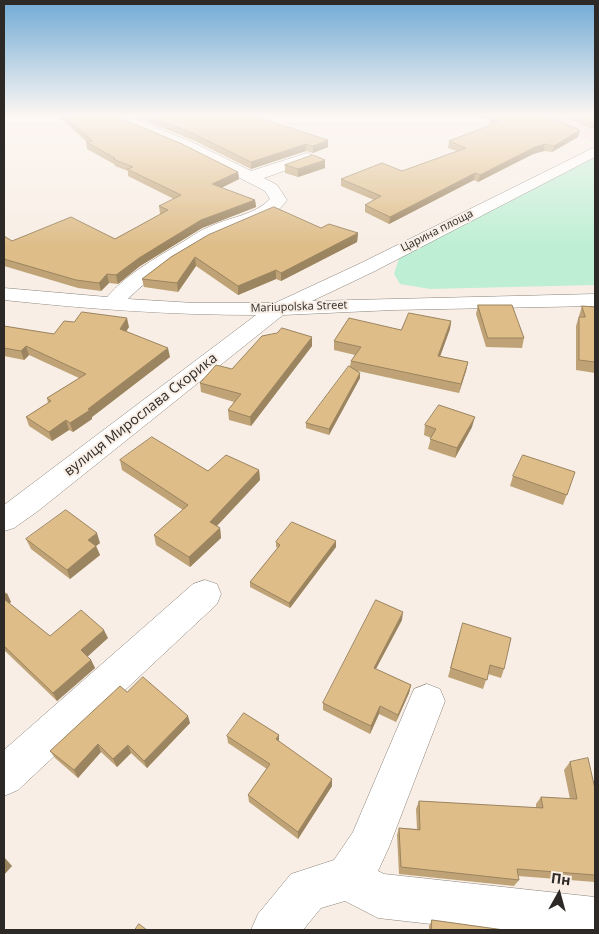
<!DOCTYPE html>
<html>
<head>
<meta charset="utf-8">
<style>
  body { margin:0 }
  #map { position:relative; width:599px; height:934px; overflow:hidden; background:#f8eee5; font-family:"Open Sans",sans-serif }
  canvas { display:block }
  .frame { position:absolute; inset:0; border:5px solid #2d2926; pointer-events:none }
  .north { position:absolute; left:534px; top:869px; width:50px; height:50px; -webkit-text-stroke:4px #f8eee5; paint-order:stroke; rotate:7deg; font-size:14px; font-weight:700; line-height:20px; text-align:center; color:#2d2926 }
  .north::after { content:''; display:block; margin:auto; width:18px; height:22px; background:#2d2926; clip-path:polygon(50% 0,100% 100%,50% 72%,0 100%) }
</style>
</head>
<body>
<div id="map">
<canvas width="599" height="934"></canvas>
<div class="frame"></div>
<div class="north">Пн</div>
</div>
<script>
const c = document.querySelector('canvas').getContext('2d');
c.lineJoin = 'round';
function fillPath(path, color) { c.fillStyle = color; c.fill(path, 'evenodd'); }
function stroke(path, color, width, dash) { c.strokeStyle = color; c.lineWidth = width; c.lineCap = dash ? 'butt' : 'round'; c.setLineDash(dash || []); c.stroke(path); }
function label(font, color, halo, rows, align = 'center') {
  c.font = font + ' "Open Sans",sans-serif'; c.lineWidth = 4; c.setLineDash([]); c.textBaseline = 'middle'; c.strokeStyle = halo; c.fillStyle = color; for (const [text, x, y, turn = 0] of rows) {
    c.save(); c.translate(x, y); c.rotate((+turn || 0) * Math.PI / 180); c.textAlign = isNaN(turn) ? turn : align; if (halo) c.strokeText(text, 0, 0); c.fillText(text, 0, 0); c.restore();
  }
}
const green = new Path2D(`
  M595,155V285L430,289L400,284L394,274L400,255Z`);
const minor = new Path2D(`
  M115,115H135L133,118L194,143L251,171L307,153L312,155L315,158L312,161L264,178L277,185L287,200C272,223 243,223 220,235C190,251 151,275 128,299L194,303H275L359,264L595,147V157L373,272L312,301L595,294V306L393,310L283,315L38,511L14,528L4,531V505L256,315C172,315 88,309 4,300V288L107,297C127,274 154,259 181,243C191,237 200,230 211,226C230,217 255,215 270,199L265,191L184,149L115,120L113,117Z
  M205,580L217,584L221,594L217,604L18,790L4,796V750L193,584Z
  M427,684L440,689L445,701L389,847L378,871L384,874L595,897V930H484L378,918L345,901L321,908L303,930H251L258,914L291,874L334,860L353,832L414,689Z`);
const major = new Path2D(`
  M538,115H556L595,133V142L540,118Z`);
const wall = new Path2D(`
  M57,115H113L238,172L239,179L221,188L255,200L256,207L202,228L140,266L118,284L109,283L101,291L78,288L4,266V236L12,241L115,239L160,214L159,206L174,199L128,176V171L115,166L114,164L87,149L86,142H87Z
  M135,115H273L260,118L328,140V147L313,153L306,151L251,169L195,141L136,117Z
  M476,115H543L578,137L552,152L544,151L533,154L478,182L474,180L389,224L365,212V205L374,200L341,186V179L402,171L457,151L448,148L449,141L492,125L489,123L490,120Z
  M560,115H595V127L591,129Z
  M285,165L325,168L298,177L285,173Z
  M321,228L358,233L357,242L281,281L276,279L238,295L196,266L178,292L144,287L142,279L171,257Z
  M478,305L524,338L522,348L486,347L476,314Z
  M582,306L595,307V373L576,370V326Z
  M451,321L450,329L440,356L468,362L466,371L459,393L358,371L360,378L329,435L306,428V423L350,366L351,361L355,355L334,350V341Z
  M4,326L54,334L129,327L126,331L170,357L92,417V419L73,432L69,430L52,441L29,426L26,417L48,403L47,398L79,378L29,355L24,360L4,356Z
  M277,333L312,346L251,426L229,420L228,410L234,402L201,392L200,383L232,369Z
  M425,425L472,427L455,458L428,449L431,438L424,435Z
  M120,460L208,471L259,470L260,480L217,526L220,528L221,538L190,567L156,545L154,535L183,510L122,470Z
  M575,472L563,505L510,486L513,476Z
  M26,539L100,543L96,546L100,555L70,579L31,549Z
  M336,541V547L290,608L250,587V582L278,548L276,547V542Z
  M4,590L11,602L9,603L50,636L108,638L87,656L91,660L95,668L57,701L5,651H4Z
  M402,620L376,669L411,685L409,693L396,722L379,714L370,734L323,710V703Z
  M460,632L504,669L501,678L488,674L483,689L448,677Z
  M127,692L190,723L147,768L131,753L117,767L101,752L78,778L55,758L50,751Z
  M279,735V742L332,786L298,839L249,802L248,795L267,769L228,743L227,736Z
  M570,762L595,789V882L518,876L519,880L514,886L399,874L397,835L399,828L417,829L416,809L419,801L536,808V804L541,797L570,799L564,770Z
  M432,920L504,930H429V926Z`);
const shadedWall = new Path2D(`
  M249,115H273L249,121Z
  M595,122V127L591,129L593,123Z
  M580,130L578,137L552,152L554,146Z
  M328,140V147L313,153V146Z
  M306,144V151L251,169V162Z
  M545,144L544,151L533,154L478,182L480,175L535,147Z
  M325,160V168L298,177V169Z
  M238,172L239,179L213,192L212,184Z
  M475,173L474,180L389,224L390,217Z
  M255,200L256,207L202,228L140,266L118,284L116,275L139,258L201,220Z
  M358,233L357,242L281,281V273Z
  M195,257L196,266L178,292L177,283Z
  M276,270V279L238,295V286Z
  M107,274L109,283L101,291L99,283Z
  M127,318L129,327L122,338L120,329Z
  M451,321L450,329L437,365L438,356Z
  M312,337V346L251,426L250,417Z
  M26,346L29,355L24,360L21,351Z
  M168,348L170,357L92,417V419L73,432L70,423Z
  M468,362L466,371L459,393L461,384Z
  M360,373V378L329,435V429Z
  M475,417L472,427L455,458L457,448Z
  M66,420L69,430L52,441L49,432Z
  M259,470L260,480L211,532L210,522Z
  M220,528L221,538L190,567L189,557Z
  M97,533L100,543L92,549L88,540Z
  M336,541V547L290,608L289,603Z
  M96,546L100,555L70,579L67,570Z
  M7,593L11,602L6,605L4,602V595Z
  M403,612L402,620L372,676L374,668Z
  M104,630L108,638L85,659L81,650Z
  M91,660L95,668L57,701L53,693Z
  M411,685L409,693L396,722L398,715Z
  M380,706L379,714L370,734L371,726Z
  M188,716L190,723L147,768L144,761Z
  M279,735V742L276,739Z
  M98,744L101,752L78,778L74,770Z
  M128,745L131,753L117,767L113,759Z
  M332,779V786L298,839V832Z
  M4,857L12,866L4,875Z`);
const building = new Path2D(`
  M63,115H113L182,144L238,172L212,184L255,200L201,220L139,258L116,275L107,274L99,283L76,280L4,259V236L12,241L71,217L115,239L168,210L159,206L181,195L127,169L133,167L113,159L115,158L86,142L92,141Z
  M146,115H250L328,140L313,146L306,144L251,162L194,134Z
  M494,115H543L580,130L554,146L545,144L535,147L480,175L475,173L390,217L365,205L381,196L341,179L382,163L402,171L466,148L449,141L501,121L490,117L496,116Z
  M575,115H595V122L593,123Z
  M313,155L325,160L298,169L285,165Z
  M274,207L321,228L329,224L358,233L281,273L276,270L238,286L195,257L177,283L142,279L171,257L208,235Z
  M478,305H512L524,338H488Z
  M582,306L595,307V362L579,360V317H585Z
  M82,312L127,318L120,329L168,348L88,409L90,410L70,423L66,420L49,432L26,417L51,401L47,398L86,374L26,346L21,351L4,348V326L54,334L64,321L74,322Z
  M409,313L451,321L438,356L468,362L461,384L351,361L361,347L334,341L349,318L401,330Z
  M282,328L312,337L250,417L228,410L241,394L200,383L216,365L232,369L262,336L277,333Z
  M349,366L360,373L329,429L306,423Z
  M439,405L475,417L457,448L430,439L436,429L425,425Z
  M152,437L208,471L226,455L259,470L210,522L220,528L189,557L154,535L188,505L120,460Z
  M523,455L575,472L567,495L513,476Z
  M66,510L97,533L88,540L96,546L67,570L26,539Z
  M292,522L336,541L289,603L250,582L280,545L276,542Z
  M4,599L50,636L81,610L104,630L81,650L91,660L53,693L4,646Z
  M376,600L403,612L374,668L411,685L398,715L380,706L371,726L323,703Z
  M463,623L511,638L504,669L490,665L487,680L451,668Z
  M143,677L188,716L144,761L128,745L113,759L98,744L74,770L50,751L120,686L127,692Z
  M244,713L279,735L276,739L332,779L298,832L248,795L270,764L227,736Z
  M588,758L595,789V875L517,869L519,880L401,867L399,828L420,830L419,801L543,808L541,797L577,799L570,762Z
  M432,920L504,930H432Z
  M139,924L147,930H135Z`);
const farStreetnames = [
  ["Царина площа",437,231,-27],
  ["Mariupolska Street",299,307,-2]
];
const streetNames = [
  ["вулиця Мирослава Скорика",141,415,-38]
];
fillPath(green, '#beefd4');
stroke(minor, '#8b837a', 1);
stroke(major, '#d1d0cf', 1);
fillPath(minor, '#fff');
fillPath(major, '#fedae3');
fillPath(wall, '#bfa376');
fillPath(shadedWall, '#9b8460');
fillPath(building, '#debd89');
stroke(building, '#9b8460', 1);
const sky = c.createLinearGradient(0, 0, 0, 246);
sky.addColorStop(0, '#71aad5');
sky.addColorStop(0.47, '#fcf7f3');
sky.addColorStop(1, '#fcf7f300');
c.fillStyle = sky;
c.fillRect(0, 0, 599, 246);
label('11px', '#2d2926', '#f8eee5', farStreetnames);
label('14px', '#2d2926', '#f8eee5', streetNames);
</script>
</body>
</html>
